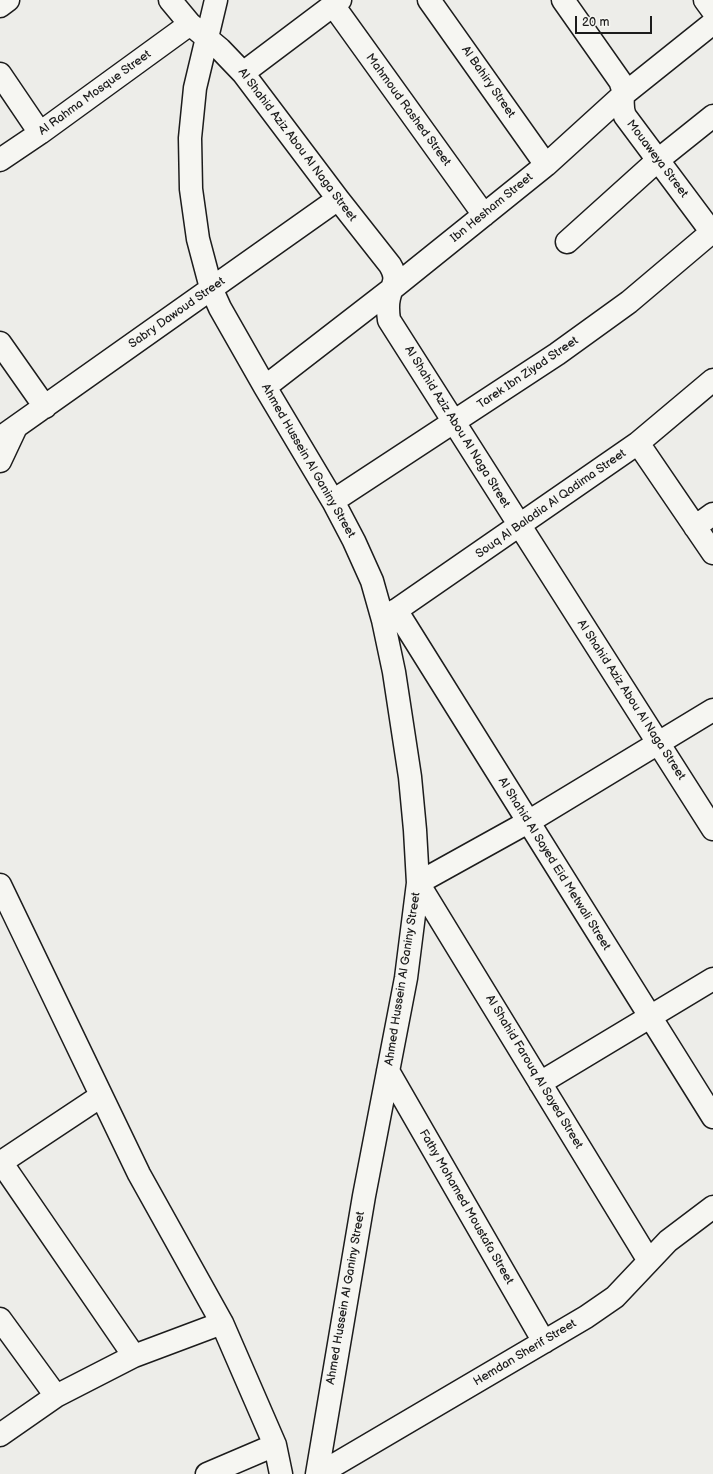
<!DOCTYPE html>
<html>
<head>
<meta charset="utf-8">
<style>
  body { margin:0 }
  #map { position:relative; width:713px; height:1474px; overflow:hidden; background:#edede9; font-family:"Balsamiq Sans",sans-serif }
  canvas { display:block }
  .scale { position:absolute; left:575px; top:16px; width:77px; height:18px; box-sizing:border-box; border:2px solid #1c1c1c; border-top:0; padding-left:5px; font-size:12px; line-height:14px; white-space:nowrap; color:#1c1c1c; -webkit-text-stroke:3px #f6f6f2; paint-order:stroke }
</style>
</head>
<body>
<div id="map">
<canvas width="713" height="1474"></canvas>
<div class="scale">20 m</div>
</div>
<script>
const c = document.querySelector('canvas').getContext('2d');
c.lineJoin = 'round';
function stroke(path, color, width, dash) { c.strokeStyle = color; c.lineWidth = width; c.lineCap = dash ? 'butt' : 'round'; c.setLineDash(dash || []); c.stroke(path); }
function label(font, color, halo, rows, align = 'center') {
  c.font = font + ' "Balsamiq Sans",sans-serif'; c.lineWidth = 4; c.setLineDash([]); c.textBaseline = 'middle'; c.strokeStyle = halo; c.fillStyle = color; for (const [text, x, y, turn = 0] of rows) {
    c.save(); c.translate(x, y); c.rotate((+turn || 0) * Math.PI / 180); c.textAlign = isNaN(turn) ? turn : align; if (halo) c.strokeText(text, 0, 0); c.fillText(text, 0, 0); c.restore();
  }
}
const minor = new Path2D(`
  M170,0L190,24L220,49L243,73L338,199L390,265C399,280 392,284 389,298C387,306 388,313 389,320L713,829
  M216,0L195,88L190,138L191,189L198,239L211,288L220,308L265,387L333,501L354,541L372,581L383,620L394,672L410,777L415,830L418,883L406,978L364,1196L317,1474
  M429,0L546,165
  M563,0L620,81C627,94 619,102 625,116L713,234
  M705,0L713,11
  M333,5L484,215
  M0,6L8,0
  M243,73L340,0
  M0,74L40,133
  M0,160L40,133L190,24
  M567,242L658,160L713,116
  M0,343L45,407
  M265,387L393,288L546,165L623,95L713,23
  M0,438L338,199
  M638,443L713,553
  M0,461L16,427
  M333,501L557,354L629,302L713,231
  M695,527L713,514
  M396,610L713,1117
  M385,618L638,443L713,380
  M0,885L139,1174L222,1323L275,1445L281,1474
  M388,1071L544,1342
  M540,1083L713,979
  M1,1162L134,1356
  M0,1163L101,1096
  M649,1261L418,883L528,822L713,710
  M0,1319L56,1396
  M0,1435L56,1396L134,1356L222,1323
  M207,1474L275,1445
  M319,1474L586,1317L615,1297L668,1241L713,1207`);
const streetNames = [
  ["Al Bahiry Street",488,82,55],
  ["Al Rahma Mosque Street",95,93,-36],
  ["Mahmoud Rashed Street",408,110,54],
  ["Al Shahid Aziz Abou Al Naga Street",297,145,53],
  ["Mouaweya Street",657,159,53],
  ["Ibn Hesham Street",492,208,-39],
  ["Sabry Dawoud Street",177,313,-35],
  ["Tarek Ibn Ziyad Street",528,373,-34],
  ["Al Shahid Aziz Abou Al Naga Street",457,427,58],
  ["Ahmed Hussein Al Ganiny Street",308,461,60],
  ["Souq Al Baladia Al Qadima Street",551,504,-35],
  ["Al Shahid Aziz Abou Al Naga Street",631,700,57],
  ["Al Shahid Al Sayed Eid Metwali Street",554,864,58],
  ["Ahmed Hussein Al Ganiny Street",403,979,-81],
  ["Al Shahid Farouq Al Sayed Street",534,1072,59],
  ["Fathy Mohamed Moustafa Street",466,1207,60],
  ["Ahmed Hussein Al Ganiny Street",346,1298,-80],
  ["Hemdan Sherif Street",525,1353,-31]
];
stroke(minor, '#1c1c1c', 25);
stroke(minor, '#f6f6f2', 22);
label('12px', '#1c1c1c', '#f6f6f2', streetNames);
</script>
</body>
</html>
